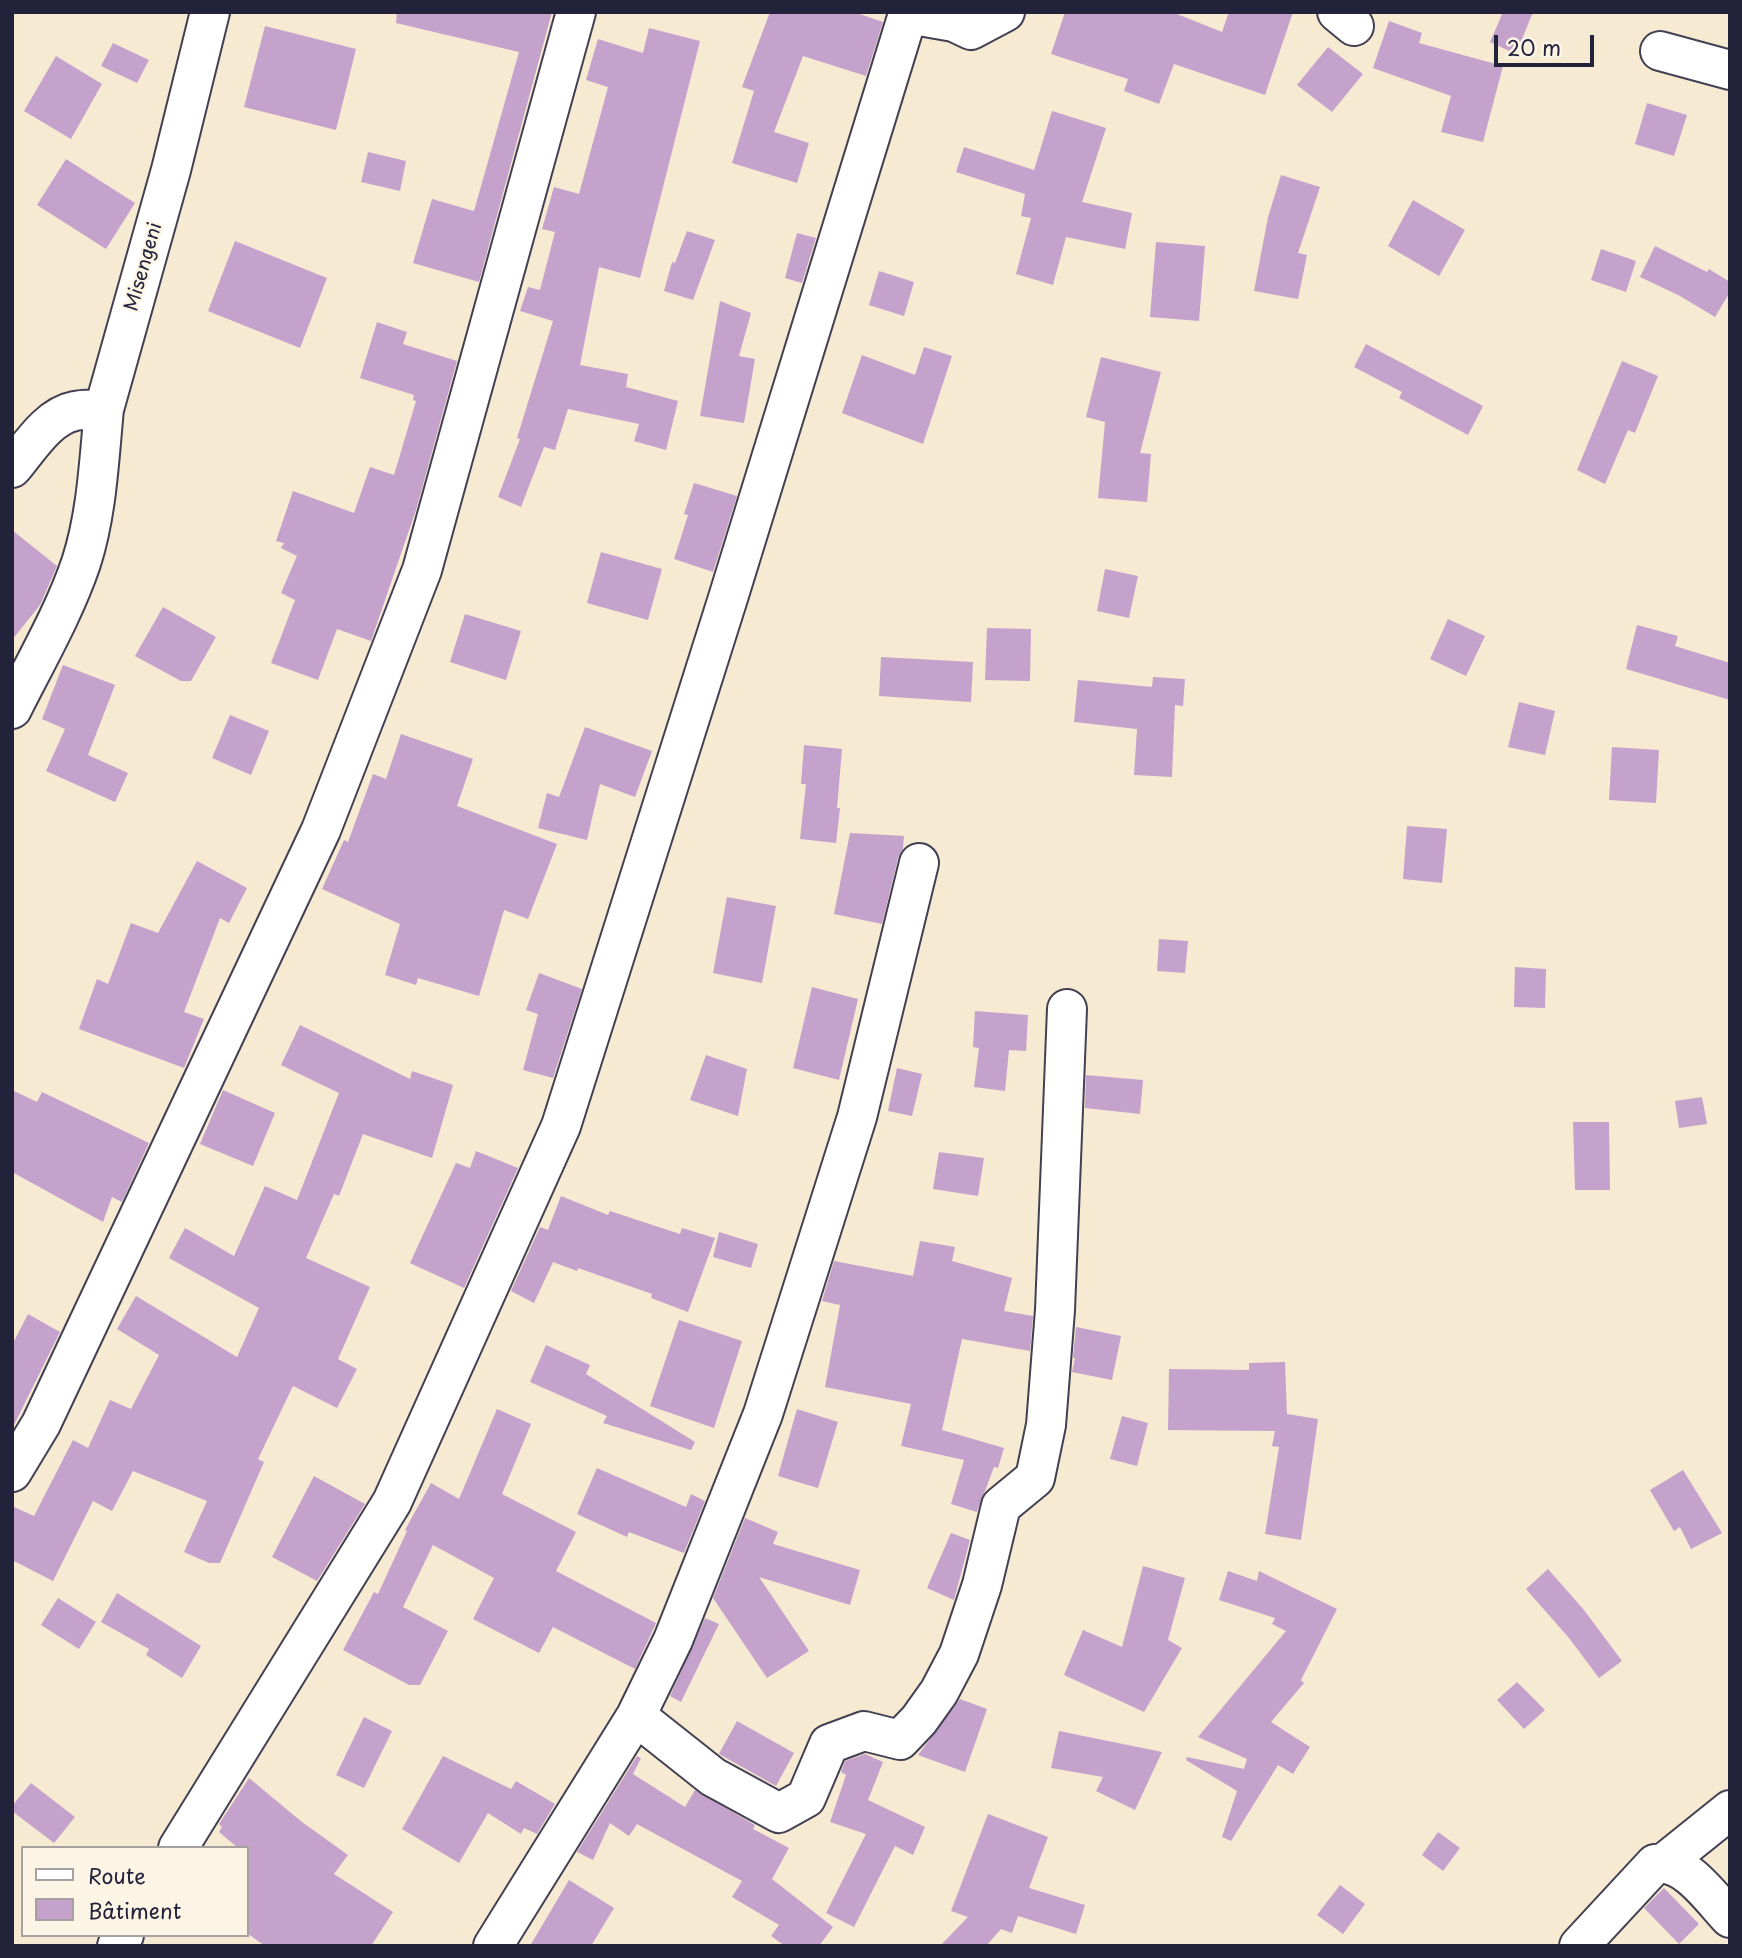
<!DOCTYPE html>
<html>
<head>
<meta charset="utf-8">
<style>
  body { margin:0 }
  #map { position:relative; width:1742px; height:1958px; overflow:hidden; background:#f6ead2; font-family:"Playpen Sans",sans-serif }
  canvas { display:block }
  .frame { position:absolute; inset:0; border:14px solid #22223b; pointer-events:none }
  .legend { position:absolute; left:21px; top:1846px; width:228px; height:91px; box-sizing:border-box; background:#fcf5e5; border:2px solid #a5a1a1; margin:0; padding:9px 12px; list-style:none; font-size:21px; color:#22223b }
  .legend li { display:flex; align-items:center; gap:14px; height:35px }
  .legend b { width:35px; border:2px solid #a5a1a1 }
  .scale { position:absolute; left:1494px; top:35px; width:100px; height:32px; box-sizing:border-box; border:4px solid #22223b; border-top:0; padding-left:9px; font-size:21px; line-height:24px; white-space:nowrap; color:#22223b; -webkit-text-stroke:5px #fcf5e5; paint-order:stroke }
</style>
</head>
<body>
<div id="map">
<canvas width="1742" height="1958"></canvas>
<div class="frame"></div>
<ul class="legend">
<li><b style="height:9px;background:#fff"></b>Route</li>
<li><b style="height:19px;background:#c4a2cc"></b>Bâtiment</li>
</ul>
<div class="scale">20 m</div>
</div>
<script>
const c = document.querySelector('canvas').getContext('2d');
c.lineJoin = 'round';
function fillPath(path, color) { c.fillStyle = color; c.fill(path, 'evenodd'); }
function stroke(path, color, width, dash) { c.strokeStyle = color; c.lineWidth = width; c.lineCap = dash ? 'butt' : 'round'; c.setLineDash(dash || []); c.stroke(path); }
function label(font, color, halo, rows, align = 'center') {
  c.font = font + ' "Playpen Sans",sans-serif'; c.lineWidth = 5; c.setLineDash([]); c.textBaseline = 'middle'; c.strokeStyle = halo; c.fillStyle = color; for (const [text, x, y, turn = 0] of rows) {
    c.save(); c.translate(x, y); c.rotate((+turn || 0) * Math.PI / 180); c.textAlign = isNaN(turn) ? turn : align; if (halo) c.strokeText(text, 0, 0); c.fillText(text, 0, 0); c.restore();
  }
}
const building = new Path2D(`
  M397,12H552L479,282L413,263L432,199L474,211L519,52L396,23Z
  M770,12H854L883,22L866,76L803,56L774,132L809,143L797,183L732,163L754,91L742,87Z
  M1065,12H1172L1222,32L1229,12H1293L1265,95L1174,64L1159,104L1124,91L1128,79L1051,54Z
  M1503,12H1533L1516,54L1490,42Z
  M1389,21L1422,33L1419,43L1503,66L1483,142L1441,132L1451,96L1373,68Z
  M265,26L356,49L336,130L244,107Z
  M649,28L700,41L640,278L599,267L580,365L628,374L626,387L678,401L666,450L634,441L639,424L568,409L555,450L544,447L521,507L498,497L520,439L517,438L553,321L520,311L528,287L540,290L555,232L542,229L554,187L579,194L608,87L586,80L598,39L643,53Z
  M113,43L149,60L137,83L101,66Z
  M1328,47L1363,74L1332,112L1297,85Z
  M56,56L102,84L71,139L24,111Z
  M1647,103L1687,115L1674,156L1635,144Z
  M1052,111L1106,128L1082,202L1132,213L1125,249L1066,237L1053,285L1016,274L1031,218L1021,216L1025,194L956,172L964,147L1034,170Z
  M368,152L406,161L400,191L361,182Z
  M66,159L135,203L106,249L37,205Z
  M1281,175L1320,187L1298,253L1307,255L1298,299L1254,291L1268,217Z
  M1413,200L1465,230L1439,276L1388,246Z
  M687,231L715,240L693,300L664,291L672,262L675,263Z
  M797,233L816,238L802,283L785,278Z
  M235,241L327,278L300,348L208,311Z
  M1156,242L1205,246L1199,321L1150,317Z
  M1655,246L1707,272L1709,269L1730,282V292L1715,317L1680,296L1640,277Z
  M1601,249L1636,261L1626,292L1591,280Z
  M879,271L914,282L904,316L869,305Z
  M720,301L751,313L739,356L755,359L744,423L700,416Z
  M377,322L407,332L403,344L457,361L416,510L371,641L337,629L318,680L271,663L295,600L281,593L297,556L281,548L284,543L276,541L293,491L354,513L370,467L394,475L416,401L413,400L414,395L360,378Z
  M1366,344L1483,406L1468,435L1399,398L1402,392L1354,367Z
  M924,347L952,356L923,444L842,413L862,355L915,375Z
  M1101,357L1161,372L1140,453L1151,454L1147,502L1098,498L1105,422L1086,417Z
  M1622,361L1658,376L1635,433L1628,430L1605,484L1577,470Z
  M694,483L737,496L713,572L674,559L688,515L684,514Z
  M12,530L57,566L40,605L12,640Z
  M601,552L662,569L648,620L587,603Z
  M1105,569L1138,576L1129,618L1097,611Z
  M163,607L216,637L191,681H181L135,656Z
  M465,614L521,631L506,680L450,662Z
  M1448,619L1485,636L1466,676L1430,659Z
  M1637,625L1678,636L1675,646L1730,663V700L1626,669Z
  M987,628L1031,629L1030,681L985,680Z
  M881,657L973,662L971,702L879,696Z
  M63,665L115,685L88,755L128,773L115,802L46,771L65,729L42,719Z
  M1153,677L1185,679L1183,706L1175,705L1172,777L1134,775L1137,729L1074,722L1078,680L1152,687Z
  M1519,702L1555,711L1545,755L1508,747Z
  M230,715L269,731L251,775L212,758Z
  M585,727L652,751L635,797L600,784L587,840L538,828L547,793L559,797Z
  M401,734L473,759L457,806L557,844L528,919L504,910L479,996L418,978L416,985L385,975L400,924L322,889L344,840L348,842L373,774L386,779Z
  M804,745L842,749L837,808H840L836,843L800,839L806,784H801Z
  M1612,747L1659,750L1656,803L1609,800Z
  M1407,826L1447,829L1442,883L1403,879Z
  M850,833L904,836L903,848L898,858L882,924L834,914Z
  M197,861L247,888L229,923L220,918L184,1012L204,1019L184,1068L79,1029L97,979L108,984L131,923L158,933Z
  M727,897L776,906L762,983L713,973Z
  M1159,939L1188,941L1185,973L1157,971Z
  M1515,967L1546,969L1545,1008L1514,1007Z
  M539,973L582,989L553,1078L523,1070L538,1014L526,1010Z
  M812,987L858,999L839,1080L793,1068Z
  M975,1011L1028,1015L1026,1051L1009,1050L1005,1091L974,1087L979,1048L973,1047Z
  M300,1025L410,1079L412,1071L453,1085L432,1158L363,1134L339,1196L334,1194L306,1258L370,1287L338,1359L357,1369L337,1408L293,1386L258,1459L264,1462L220,1563H209L184,1552L207,1501L133,1471L112,1511L93,1501L53,1581L12,1560V1506L34,1516L73,1440L88,1448L110,1400L131,1409L159,1355L117,1329L136,1296L237,1357L259,1308L169,1258L185,1228L234,1256L265,1186L297,1200L339,1093L281,1065Z
  M706,1055L747,1069L738,1116L690,1100Z
  M897,1068L922,1074L912,1116L888,1111Z
  M1086,1075L1143,1080L1140,1114L1085,1108Z
  M12,1090L37,1102L42,1092L149,1143L122,1202L112,1197L103,1222L12,1172Z
  M223,1090L275,1113L253,1166L200,1144Z
  M1702,1097L1707,1124L1679,1128L1675,1101Z
  M1573,1122H1609L1610,1190H1575Z
  M476,1151L518,1168L464,1288L410,1263L456,1163L470,1168Z
  M939,1152L984,1158L978,1196L933,1189Z
  M561,1196L608,1215L610,1211L680,1234L682,1228L715,1238L688,1312L651,1298L652,1294L578,1268L577,1271L553,1262L534,1303L511,1291L540,1227L548,1230Z
  M719,1232L758,1244L751,1268L713,1257Z
  M920,1241L955,1247L952,1261L1012,1278L1004,1311L1033,1316L1030,1351L962,1339L942,1430L1004,1448L998,1468L994,1467L977,1512L951,1504L964,1460L901,1446L911,1404L825,1387L840,1305L822,1301L834,1261L913,1276Z
  M28,1314L60,1332L12,1429V1345Z
  M679,1320L742,1341L714,1428L650,1406Z
  M1076,1327L1121,1336L1112,1380L1072,1372L1075,1358H1073Z
  M546,1345L590,1365L586,1374L695,1442L691,1450L603,1423L607,1416L530,1382Z
  M1285,1362L1287,1414L1318,1419L1301,1540L1265,1534L1279,1447L1272,1446L1275,1431L1168,1430L1169,1369L1249,1370V1363Z
  M497,1409L531,1424L502,1494L576,1532L556,1571L656,1623L635,1669L553,1627L539,1653L473,1619L494,1578L433,1545L403,1607L448,1631L420,1685H409L343,1650L374,1592L378,1594L407,1531L405,1530L431,1483L459,1499Z
  M797,1409L838,1422L818,1488L778,1476Z
  M1122,1416L1148,1423L1137,1466L1110,1459Z
  M597,1468L686,1507L691,1494L705,1501L684,1553L629,1532L627,1537L577,1514Z
  M1683,1470L1722,1533L1691,1549L1680,1527L1674,1531L1650,1490Z
  M314,1476L365,1504L317,1581L272,1557Z
  M745,1518L778,1532L773,1544L860,1570L850,1605L759,1577L809,1651L767,1678L713,1598Z
  M951,1533L970,1540L954,1600L927,1588Z
  M1143,1566L1185,1578L1168,1640L1182,1648L1144,1712L1064,1675L1083,1630L1122,1647Z
  M1548,1569L1584,1610L1622,1661L1599,1678L1569,1638L1526,1589Z
  M1228,1571L1257,1581L1259,1571L1337,1609L1301,1680L1304,1683L1271,1722L1310,1747L1293,1774L1278,1765L1231,1841L1222,1837L1237,1791L1186,1760L1187,1757L1244,1769L1247,1759L1198,1737L1286,1631L1272,1624L1275,1618L1219,1600Z
  M117,1593L201,1646L182,1678L146,1655L149,1649L101,1622Z
  M58,1598L96,1622L79,1649L41,1625Z
  M705,1618L719,1624L681,1702L670,1696Z
  M1517,1682L1545,1710L1524,1729L1497,1700Z
  M960,1699L987,1709L965,1772L918,1755Z
  M364,1717L392,1731L364,1788L336,1775Z
  M737,1721L794,1753L776,1786L719,1754Z
  M1059,1731L1162,1752L1135,1810L1096,1791L1103,1777L1051,1768Z
  M865,1754L883,1762L868,1800L925,1827L913,1855L895,1846L854,1927L826,1913L866,1834L830,1822L846,1775L841,1772L845,1761Z
  M443,1756L511,1789L516,1781L555,1804L537,1834L524,1828L521,1834L488,1813L459,1863L402,1829Z
  M637,1756L641,1758L633,1774L685,1807L695,1790L755,1825L753,1829L789,1848L772,1879L833,1927L819,1946H785L771,1936L779,1925L732,1897L742,1881L637,1824L629,1836L610,1823L593,1860L577,1852Z
  M249,1778L302,1822L348,1855L334,1874L393,1912L371,1946H265L247,1933V1848H238L219,1832L222,1827L219,1824Z
  M31,1783L75,1817L54,1843L12,1811V1806Z
  M988,1814L1048,1837L1029,1888L1085,1905L1076,1934L1018,1916L1012,1933L1001,1929L986,1946H940L968,1917L951,1911Z
  M1438,1832L1460,1848L1443,1871L1422,1855Z
  M569,1880L614,1908L591,1946H530Z
  M1340,1885L1365,1904L1343,1934L1317,1915Z
  M1664,1888L1699,1924L1679,1944L1644,1908Z`);
const minor = new Path2D(`
  M1337,12L1354,26
  M1660,51L1730,70
  M12,468C29,448 48,416 75,411C84,409 95,410 104,409L171,170L210,12
  M12,709C36,661 64,613 81,563C97,514 99,460 104,409
  M12,1472L41,1424L321,830L422,570L576,12
  M636,1716L713,1777L779,1813L806,1798L829,1744L864,1731L900,1740L919,1720L939,1692L959,1654L982,1585L1001,1506L1035,1478L1046,1425L1055,1310L1067,1009
  M178,1848L392,1502L561,1126L728,598L908,14L954,22L971,30L1005,12
  M1664,1863L1730,1810
  M117,1946L124,1935
  M493,1946L636,1716L673,1640L763,1414L857,1117L919,863
  M1579,1946L1655,1864C1685,1859 1711,1898 1730,1918`);
const streetNames = [
  ["Misengeni",144,267,-74]
];
fillPath(building, '#c4a2cc');
stroke(minor, '#424052', 42);
stroke(minor, '#fff', 38);
label('19px', '#22223b', '#fcf5e5', streetNames);
</script>
</body>
</html>
